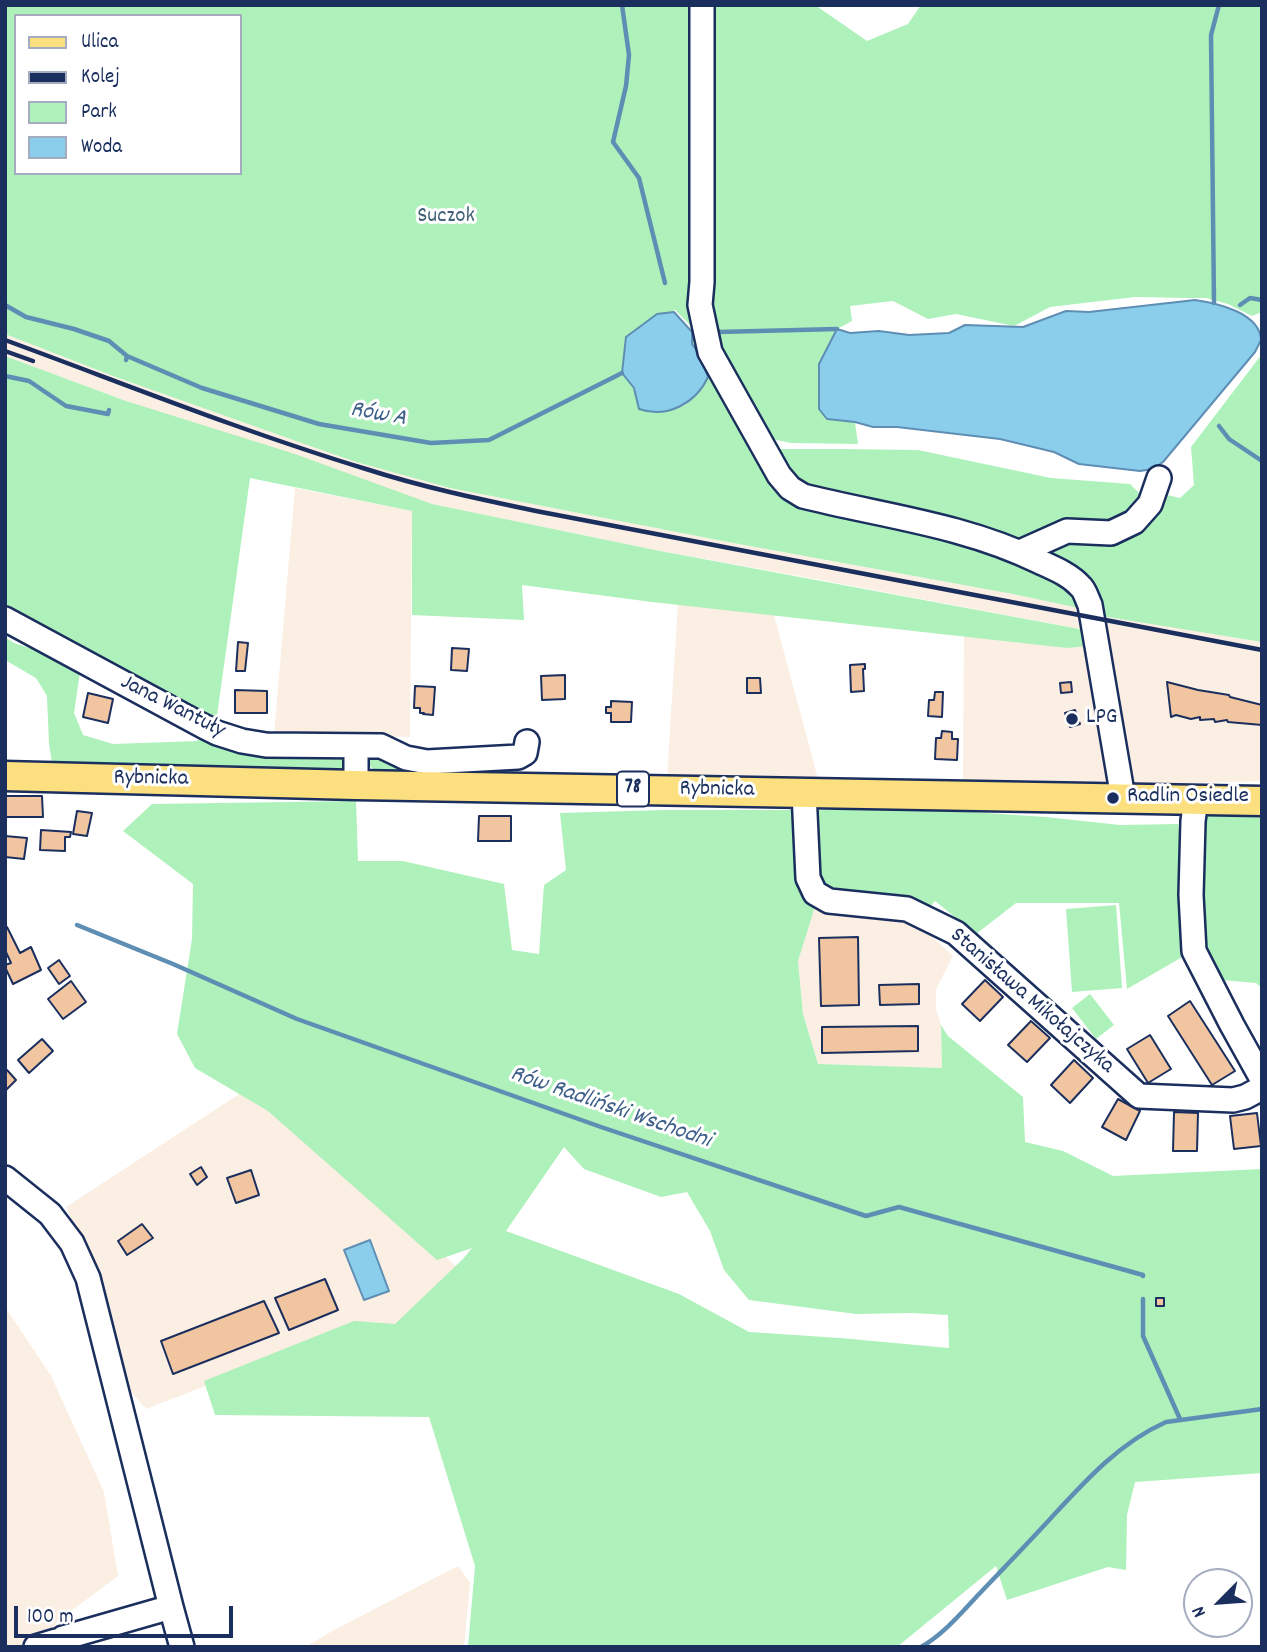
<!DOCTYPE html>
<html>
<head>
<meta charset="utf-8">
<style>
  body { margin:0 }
  #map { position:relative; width:1267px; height:1652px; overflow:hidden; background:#fff; font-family:Dekko,sans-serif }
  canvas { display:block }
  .frame { position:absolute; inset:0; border:7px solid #1b2f5e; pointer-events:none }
  .legend { position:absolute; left:14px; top:14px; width:228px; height:161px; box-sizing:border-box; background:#fff; border:2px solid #a4acbf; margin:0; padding:9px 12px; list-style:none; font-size:21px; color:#1b2f5e }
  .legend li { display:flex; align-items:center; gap:14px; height:35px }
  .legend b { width:35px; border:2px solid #a4acbf }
  .north { position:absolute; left:1183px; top:1568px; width:70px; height:70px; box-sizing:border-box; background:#fff; border:2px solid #a4acbf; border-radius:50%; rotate:245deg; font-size:19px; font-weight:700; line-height:28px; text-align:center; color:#1b2f5e }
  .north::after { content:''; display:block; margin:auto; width:24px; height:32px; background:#1b2f5e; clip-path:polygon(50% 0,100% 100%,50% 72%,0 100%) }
  .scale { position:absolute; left:14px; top:1606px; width:219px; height:32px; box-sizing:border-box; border:4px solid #1b2f5e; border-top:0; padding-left:9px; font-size:21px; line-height:24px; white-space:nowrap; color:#1b2f5e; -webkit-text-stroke:5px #fff; paint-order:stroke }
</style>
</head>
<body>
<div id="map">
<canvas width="1267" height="1652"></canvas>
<div class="frame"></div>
<ul class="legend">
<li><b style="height:9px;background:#fce080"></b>Ulica</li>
<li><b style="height:9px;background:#1b2f5e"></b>Kolej</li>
<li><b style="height:19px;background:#aef1bb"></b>Park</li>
<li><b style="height:19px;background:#8bceec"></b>Woda</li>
</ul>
<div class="north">N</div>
<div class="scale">100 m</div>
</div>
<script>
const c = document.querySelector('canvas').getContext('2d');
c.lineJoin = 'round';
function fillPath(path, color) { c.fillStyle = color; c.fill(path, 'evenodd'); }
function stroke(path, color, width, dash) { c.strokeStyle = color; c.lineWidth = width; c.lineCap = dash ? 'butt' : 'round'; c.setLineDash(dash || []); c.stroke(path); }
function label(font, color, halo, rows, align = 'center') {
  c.font = font + ' Dekko,sans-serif'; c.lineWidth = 6; c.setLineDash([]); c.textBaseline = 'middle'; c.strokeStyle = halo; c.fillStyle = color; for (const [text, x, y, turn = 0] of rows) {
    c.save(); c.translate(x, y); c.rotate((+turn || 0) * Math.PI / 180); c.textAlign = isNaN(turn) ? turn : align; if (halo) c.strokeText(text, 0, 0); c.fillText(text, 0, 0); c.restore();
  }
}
const built = new Path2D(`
  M5,334L113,376L356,462L450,488L728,542L1013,594L1088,610L1090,631L816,579L660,551L432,504L126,401L5,356Z
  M295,488L412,511L410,737L274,735Z
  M678,604L774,615L818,779L667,777Z
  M1098,615L1262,642V781L1074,787L963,780L964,636L1067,648Z
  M815,907L903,916L917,923L953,956L936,989V1010L941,1025L942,1068L818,1064L803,1014L798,961Z
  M267,1076L463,1274L403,1330L316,1343L146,1409L128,1388L89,1257L66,1207Z
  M5,1307L51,1376L104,1492L118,1576L56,1622L63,1647H5Z
  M458,1566L470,1583L464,1647H305L334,1630Z`);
const green = new Path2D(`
  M5,5H815L867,41L908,24L921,5H1262V312L1252,316L1228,304L1206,298H1193L1135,297L1050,307L1014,326L956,314L928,319L893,301L850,306L852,321L837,329L820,380L818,396L827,419L855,422L858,444L791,443L767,438L700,329L689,324L674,309V312L657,314L626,337L622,373L634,388L639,409L684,406L692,398L699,354L692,343V335H698L729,392L781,495L924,531L1014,557L1074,586L1088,610L1013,594L728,542L450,488L356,462L296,441L113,376L5,334ZM16,16H240V173H16Z
  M1262,354V642L1102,616L1080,576L913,512L794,482L767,449H841L918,450L1051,478L1130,484L1150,504L1163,494L1180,498L1194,485L1191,447Z
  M5,356L126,401L295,454L432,504L660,551L1090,631L1087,646L1067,648L652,602L522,585L524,620L412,615V511L250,478L216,723L5,611Z
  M5,637L14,643L81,665L74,713L83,735L113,744L197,741L205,736L344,755L346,762L343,768L337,771L52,763L49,744L47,696L36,678L5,660Z
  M374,751L410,770C393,771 374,777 365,760L367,754Z
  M356,801L358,861H403L504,884L512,950L539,954L544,885L566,870L560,813L665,810H941L1046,817L1120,825L1178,824L1183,864L1206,812H1262V988L1256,983L1222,980L1206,952L1184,956L1127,989L1119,903H1016L976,934L935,901L917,923L903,916L815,907L798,961L803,1014L818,1064L942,1068L941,1025L948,1036L1023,1097L1025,1142L1063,1151L1113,1176L1262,1169V1473L1135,1482L1127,1515L1126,1570L1108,1567L1007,1600L996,1566L897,1647H468L475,1566L429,1417L215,1415L204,1381L354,1321L395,1324L463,1259L472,1248L437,1260L268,1111L195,1068L177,1034L192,939L193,884L123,831L152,804ZM564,1147L584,1169L661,1197L687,1192L710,1231L724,1270L749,1300L856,1314L912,1313L948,1315L949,1348L840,1338L749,1332L679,1294L506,1231Z
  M1116,905L1122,988L1072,992L1066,909Z
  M1090,994L1114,1025L1096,1039L1072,1008Z`);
const water = new Path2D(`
  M1195,300C1217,303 1260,313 1261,340L1255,352L1163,462L1153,469L1140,471L1079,464L1054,452L1000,439L897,427H873L855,422L827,419L819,409V364L837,329L850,333L879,331L909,335L949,333L965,325L1023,327L1066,311L1089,312Z
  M674,312L692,332V344L699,354L708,377C696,403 667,419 639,409L634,388L622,373L626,337L657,314Z
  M370,1240L389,1291L364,1300L344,1250Z`);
const stream = new Path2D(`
  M622,5L629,55L626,86L613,142L639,178L665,283
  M1214,303L1211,35L1219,5
  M5,305L26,317L74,329L109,341L127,356
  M1240,305L1250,298L1262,300
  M718,332L837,329
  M126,360L127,356L202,388L319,424L431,443L489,440L622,373
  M5,376L29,381L66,406L108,414L109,410
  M1219,426L1229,439L1262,461
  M77,925L173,964L297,1019L601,1127L866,1216L899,1207L1143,1275V1276
  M1143,1299V1336L1180,1419
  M921,1647C944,1634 962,1612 980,1593C1004,1568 1028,1543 1051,1518C1085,1481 1119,1443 1166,1422L1262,1409`);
const building = new Path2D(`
  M238,642L248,643L245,671H236Z
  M452,648L469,649L467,671L451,670Z
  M865,664V669H863L864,691L851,692L850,665Z
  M565,675V699L542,700L541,676Z
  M747,678H760L761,693H747Z
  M1071,682L1072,692L1061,693L1060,683Z
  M1167,682L1198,690L1229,695L1230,697L1262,705V727V725L1228,722L1227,720L1215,722L1214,719L1200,720V717L1191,719L1176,715L1171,717Z
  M415,686L435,687L433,715L423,714L424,713H420V708H414Z
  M235,690L267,691V713H235Z
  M935,692H943L942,717L928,716L929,700H934Z
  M88,693L113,699L108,723L83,717Z
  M611,701L632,702L631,722H611V713H606V707H611Z
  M1075,710L1080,724L1070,727L1065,713Z
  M942,731L952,732V739H958L957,760L935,759L936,738H941Z
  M5,796H42L43,817H5Z
  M77,811L92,813L87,836L73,834Z
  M479,816H511V841H478Z
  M41,830L71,832L70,837H65V851L40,850Z
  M5,836L27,838L24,859L5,857Z
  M7,927L20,953L31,947L41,970L13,984L5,967V965L11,963L5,950V928Z
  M858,937L859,1005L821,1006L819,938Z
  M59,960L70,976L59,984L48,968Z
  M985,980L1003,997L980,1021L962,1004Z
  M71,981L86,1002L63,1019L48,999Z
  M919,984V1004L880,1005L879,985Z
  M1190,1001L1235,1071L1212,1085L1168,1016Z
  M1031,1021L1050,1038L1027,1062L1008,1045Z
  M918,1026V1051L822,1053V1027Z
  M1150,1035L1171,1069L1148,1083L1127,1049Z
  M42,1039L53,1051L29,1073L18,1060Z
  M1074,1060L1093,1078L1070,1103L1051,1085Z
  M7,1070L16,1080L5,1091V1072Z
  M1118,1099L1140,1111L1126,1140L1102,1127Z
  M1174,1112L1198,1113L1197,1151H1173Z
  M1257,1113L1261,1146L1234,1149L1230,1116Z
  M201,1167L207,1177L197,1185L190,1174Z
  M251,1170L259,1195L236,1203L227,1178Z
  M142,1224L153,1238L127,1255L118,1241Z
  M325,1279L338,1310L289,1330L275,1298Z
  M1156,1298H1164V1306H1156Z
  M264,1301L279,1333L173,1374L161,1341Z`);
const minor = new Path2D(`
  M702,5V282L700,305L710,352L779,475L790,488L803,496C883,516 964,525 1038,561C1053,568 1069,574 1080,586C1085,590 1087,599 1090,605L1123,798
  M1020,552L1067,531L1111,533L1134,522L1150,504L1159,478
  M5,619L203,726L217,733L242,741L266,745L381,746L406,758L427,762L518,757L525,753L527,742
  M356,746V785
  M804,792L808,878L815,893L829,901L907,909L956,933L1139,1096L1233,1100L1245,1097L1262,1088
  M1196,799L1193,821L1191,895L1194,951L1232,1025L1262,1079
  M5,1178L50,1214L72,1243L88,1278L171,1607L182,1647
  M63,1638L171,1607
  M36,1647L56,1641`);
const major = new Path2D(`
  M5,776L356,785L1262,801`);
const rail = new Path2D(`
  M5,340C125,384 244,432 366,469C422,487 479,499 536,511L1262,650
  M5,351L33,361`);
const markers = [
  [1072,719,7,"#1b2f5e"],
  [1113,798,7,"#1b2f5e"]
];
const shields = [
  [633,789,32]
];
const shieldNames = [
  ["78",633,789]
];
const parkNames = [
  ["Suczok",446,218]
];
const streetNames = [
  ["Jana Wantuły",172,708,27],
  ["Rybnicka",151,780,1],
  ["Rybnicka",717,791,1],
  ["Stanisława Mikołajczyka",1031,1002,41]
];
const poiNames = [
  ["LPG",1086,719],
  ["Radlin Osiedle",1127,798]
];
const waterNames = [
  ["Rów A",378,416,10],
  ["Rów Radliński Wschodni",610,1109,19]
];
fillPath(built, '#fbeee3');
fillPath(green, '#aef1bb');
fillPath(water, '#8bceec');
stroke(water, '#5e8eb3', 2);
stroke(stream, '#5e8eb3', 4.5);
fillPath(building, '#f2c5a1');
stroke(building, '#1b2f5e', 2);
stroke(minor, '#1b2f5e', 28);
stroke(major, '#1b2f5e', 33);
stroke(minor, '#fff', 23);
stroke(major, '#fce080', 28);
stroke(rail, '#1b2f5e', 4.5);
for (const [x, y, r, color] of markers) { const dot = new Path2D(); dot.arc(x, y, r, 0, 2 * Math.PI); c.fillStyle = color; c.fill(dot); stroke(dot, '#fff', 2.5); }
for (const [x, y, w] of shields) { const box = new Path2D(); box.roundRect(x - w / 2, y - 17.5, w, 35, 5); c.fillStyle = '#fff'; c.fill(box); stroke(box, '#1b2f5e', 2); }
label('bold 21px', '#1b2f5e', null, shieldNames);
label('23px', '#406075', '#fff', parkNames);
label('23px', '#1b2f5e', '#fff', streetNames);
label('23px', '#1b2f5e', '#fff', poiNames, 'left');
label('italic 24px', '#3d5f89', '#fff', waterNames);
</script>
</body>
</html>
